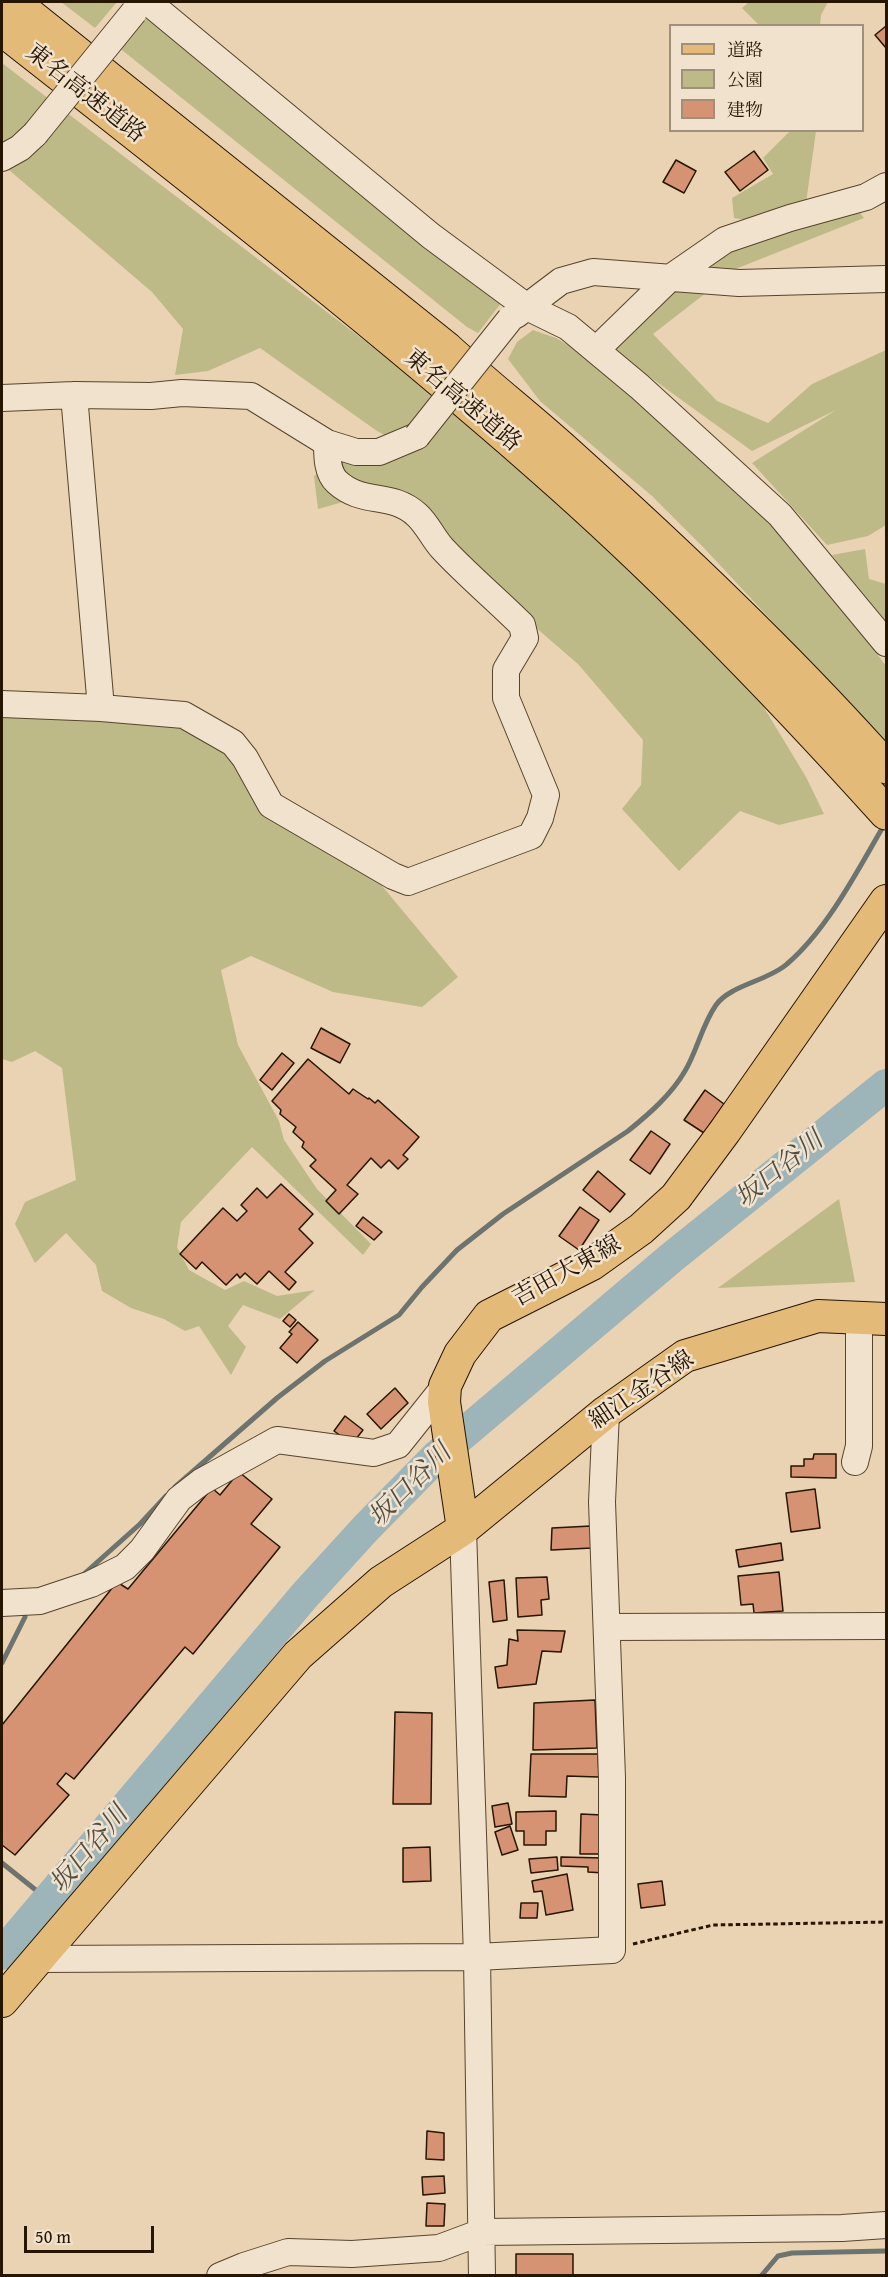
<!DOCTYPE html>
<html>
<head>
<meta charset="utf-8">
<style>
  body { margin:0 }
  #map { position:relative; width:888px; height:2277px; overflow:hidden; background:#e9d3b2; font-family:"Gentium Book Plus","Noto Serif JP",serif }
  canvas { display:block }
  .frame { position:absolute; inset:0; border:3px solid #261501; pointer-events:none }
  .legend { position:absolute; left:669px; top:24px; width:195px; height:108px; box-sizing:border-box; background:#f1e2cd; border:2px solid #a0907b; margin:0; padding:8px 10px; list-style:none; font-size:18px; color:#261501 }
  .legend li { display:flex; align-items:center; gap:12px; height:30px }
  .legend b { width:30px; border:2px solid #a0907b }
  .scale { position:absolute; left:24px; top:2226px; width:130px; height:27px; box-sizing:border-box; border:3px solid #261501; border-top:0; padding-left:8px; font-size:18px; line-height:21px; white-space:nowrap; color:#261501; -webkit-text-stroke:4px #f1e2cd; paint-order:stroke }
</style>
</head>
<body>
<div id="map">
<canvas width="888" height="2277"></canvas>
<div class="frame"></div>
<ul class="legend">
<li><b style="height:8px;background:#e4ba79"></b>道路</li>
<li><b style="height:16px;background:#beba87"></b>公園</li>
<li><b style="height:16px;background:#d69373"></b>建物</li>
</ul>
<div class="scale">50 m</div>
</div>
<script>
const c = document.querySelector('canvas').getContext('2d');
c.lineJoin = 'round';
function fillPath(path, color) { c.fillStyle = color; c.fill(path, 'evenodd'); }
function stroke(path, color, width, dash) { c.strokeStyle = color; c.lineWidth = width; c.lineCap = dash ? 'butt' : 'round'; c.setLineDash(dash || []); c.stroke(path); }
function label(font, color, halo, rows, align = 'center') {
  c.font = font + ' "Gentium Book Plus","Noto Serif JP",serif'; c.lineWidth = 5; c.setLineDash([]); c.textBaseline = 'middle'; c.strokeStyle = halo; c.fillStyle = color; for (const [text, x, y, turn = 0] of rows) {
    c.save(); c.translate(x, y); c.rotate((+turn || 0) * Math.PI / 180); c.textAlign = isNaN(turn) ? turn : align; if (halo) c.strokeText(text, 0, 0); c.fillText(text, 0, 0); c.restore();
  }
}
const green = new Path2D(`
  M61,2H117L95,28Z
  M749,2H828L821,15L820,26L759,25L742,8Z
  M141,12L325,136L515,285L478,333L467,327L117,46Z
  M2,63L451,407L617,554L760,701L806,777L824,814L779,825L740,811L679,871L622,809L641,785L643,740L578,664L476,576L390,507L350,500L318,509L314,476L340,457L400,443L377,431L260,348L208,371L175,375L183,329L152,292L2,164Z
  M790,131H816L806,203L746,220L734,218L732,198L773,174L763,158Z
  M857,209L864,218L738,268L653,334L717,401L768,423L812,384L886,350V525L868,536L827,545L752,463L836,410L752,451L614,351L615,339L736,236Z
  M533,330L556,338L583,354L727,478L818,574L886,666V744L705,549L652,496L540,401L508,359L517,342Z
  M865,549L869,579L886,584V627L832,555Z
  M2,698L145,711L234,755L292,827L372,874L458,977L422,1007L333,992L251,956L221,970L238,1045L279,1121L284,1140L317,1189L371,1244L363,1255L252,1147L181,1222L177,1247L189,1270L225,1290L244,1281L277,1296L315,1290L280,1319L243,1305L228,1326L246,1347L231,1375L199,1326L185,1331L164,1319L131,1308L102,1291L96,1265L66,1233L35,1263L15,1224L25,1202L76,1180L62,1068L35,1051L12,1062L2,1059Z
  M839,1199L855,1282L718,1288Z`);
const stream = new Path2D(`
  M175,1487L277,1398L325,1361L399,1315L422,1287L457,1250L503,1214L628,1131C649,1114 671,1095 685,1071C697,1051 702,1025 716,1005C730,985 768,981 787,964C827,930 858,870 884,825
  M84,1574L140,1524L166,1496
  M2,1663L25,1617
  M2,1863L47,1899
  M761,2276L778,2256L792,2253L886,2251`);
const river = new Path2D(`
  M2,1954L305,1595L366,1528L437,1456L671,1258L886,1085`);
const building = new Path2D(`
  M886,26V48L875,35Z
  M754,151L768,170L740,191L725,172Z
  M676,160L696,171L684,193L663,182Z
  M321,1028L350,1044L340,1063L311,1048Z
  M282,1053L294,1063L272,1090L260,1080Z
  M308,1059L349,1094L353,1089L368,1099L369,1098L375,1103L378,1100L419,1137L403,1155L408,1159L398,1169L389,1160L381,1168L371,1158L347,1185L358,1194L339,1214L326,1201L336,1190L310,1166L316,1160L302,1147L304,1142L293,1132L296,1127L280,1114L281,1110L272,1101Z
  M705,1090L724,1104L704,1133L684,1120Z
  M651,1131L670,1144L650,1174L630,1160Z
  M598,1171L625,1194L610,1212L583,1190Z
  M281,1184L313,1214L299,1229L313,1243L285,1272L296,1282L289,1290L269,1271L257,1284L245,1273L240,1278L237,1274L226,1285L202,1262L196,1269L180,1254L223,1208L237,1221L247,1211L241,1205L257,1188L267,1198Z
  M580,1207L599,1220L579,1250L559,1236Z
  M363,1217L382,1232L374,1240L356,1226Z
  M289,1314L296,1320L290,1327L283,1321Z
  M298,1322L318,1340L297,1363L280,1348L292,1334L289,1332Z
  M395,1388L408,1403L381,1429L367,1414Z
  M345,1416L363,1430L352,1444L334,1431Z
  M814,1454H836V1478L791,1477V1466H804V1459H813Z
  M239,1472L272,1499L251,1524L280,1547L193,1654L185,1647L74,1779L66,1773L57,1784L69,1795L15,1855L2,1845V1725L117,1582L128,1589L212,1488L220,1495Z
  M815,1489L820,1528L791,1532L786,1493Z
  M591,1526L592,1548L551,1550L552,1528Z
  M781,1543L783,1560L739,1567L736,1550Z
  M779,1572L783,1611L754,1613L753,1604L741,1605L738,1576Z
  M547,1577L549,1599L541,1600L542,1615L518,1617L516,1578Z
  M504,1580L507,1620L493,1622L489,1582Z
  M517,1630L565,1631L561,1652L542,1651L536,1684L498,1688L495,1667L507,1665L509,1639L518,1641Z
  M595,1700L597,1748L533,1750L534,1703Z
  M395,1712L432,1713L431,1804H393Z
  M531,1754H598L599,1777L567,1776L566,1797L529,1796Z
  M508,1803L512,1824L495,1827L492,1806Z
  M556,1811V1831H546V1845H524V1831H516V1812Z
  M581,1814L602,1815L601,1854H580Z
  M510,1826L518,1850L502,1855L495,1832Z
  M430,1847L431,1881L403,1882V1848Z
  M557,1857L558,1870L531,1873L529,1859Z
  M561,1857L604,1858V1873L588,1872V1867L561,1866Z
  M567,1874L573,1910L546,1915L542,1891L534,1892L532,1881Z
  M662,1881L665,1905L641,1908L638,1884Z
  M521,1903H538L537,1918H520Z
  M427,2131L444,2133V2160L426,2159Z
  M444,2176L445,2193L423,2195L422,2177Z
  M427,2203L445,2204L444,2226H426Z
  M516,2254H573V2276H516Z`);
const path = new Path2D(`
  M633,1944L713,1925L886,1922`);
const minor = new Path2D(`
  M148,2L431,236L527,307L568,327L640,387L780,515L886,643
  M2,158L20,148L35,134
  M516,315L561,281L593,272L739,283L886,279
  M596,350L670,278L725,240L790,218L866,197L886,186
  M74,395L101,708
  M2,398L74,395L151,396L182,393L251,396L327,443L356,452H379L417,436
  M2,704L101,708L184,715L233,743L245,758L271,805L393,876L408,882L531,836L540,818L546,795L506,698V670L525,638L522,625C496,599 467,575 442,548C433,538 427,524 417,515C391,491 363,506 337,482C327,473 327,456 327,443
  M855,1462L859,1446V1317
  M463,1529L477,1957L482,2276
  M2,1603L40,1601L91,1584L125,1567L142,1550L179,1499L201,1482L277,1440L374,1453L398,1445L445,1386
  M607,1627L886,1626
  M36,1959L477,1957L612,1950V1778L602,1502L606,1412
  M220,2276L244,2266L288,2252L352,2254L439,2248L482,2232L842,2228L886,2225`);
const major = new Path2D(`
  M463,1529L444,1402L445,1386L460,1354L489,1316L592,1264L641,1229L676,1197L725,1131L886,901
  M2,2001L298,1655L381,1582L463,1529L606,1412L685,1356L818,1316L886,1319`);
const highway = new Path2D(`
  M13,2L447,349C485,384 526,416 565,451C676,551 786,655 886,767
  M2,29C184,172 368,315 542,468C664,575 778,693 886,813`);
const minorBridge = new Path2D(`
  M35,134L134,12
  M417,436L510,319`);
const streetNames = [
  ["東名高速道路",85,94,38],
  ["東名高速道路",462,401,40],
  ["吉田大東線",567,1272,-29],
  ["細江金谷線",642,1391,-34]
];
const waterNames = [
  ["坂口谷川",780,1170,-39],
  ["坂口谷川",411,1486,-45],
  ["坂口谷川",90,1850,-50]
];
fillPath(green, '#beba87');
stroke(stream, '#6d746f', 5);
stroke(river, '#9db4b8', 32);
fillPath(building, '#d69373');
stroke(building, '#261501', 1.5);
stroke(minor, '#57442d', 28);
stroke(major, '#261501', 34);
stroke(highway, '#261501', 35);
stroke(path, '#261501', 3, [4.5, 3]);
stroke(minor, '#f1e2cd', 26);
stroke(major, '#e4ba79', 32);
stroke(highway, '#e4ba79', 33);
stroke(minorBridge, '#57442d', 28, []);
stroke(minorBridge, '#f1e2cd', 26);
label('24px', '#261501', '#f1e2cd', streetNames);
label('italic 26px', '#504d41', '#f1e2cd', waterNames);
</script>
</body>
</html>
